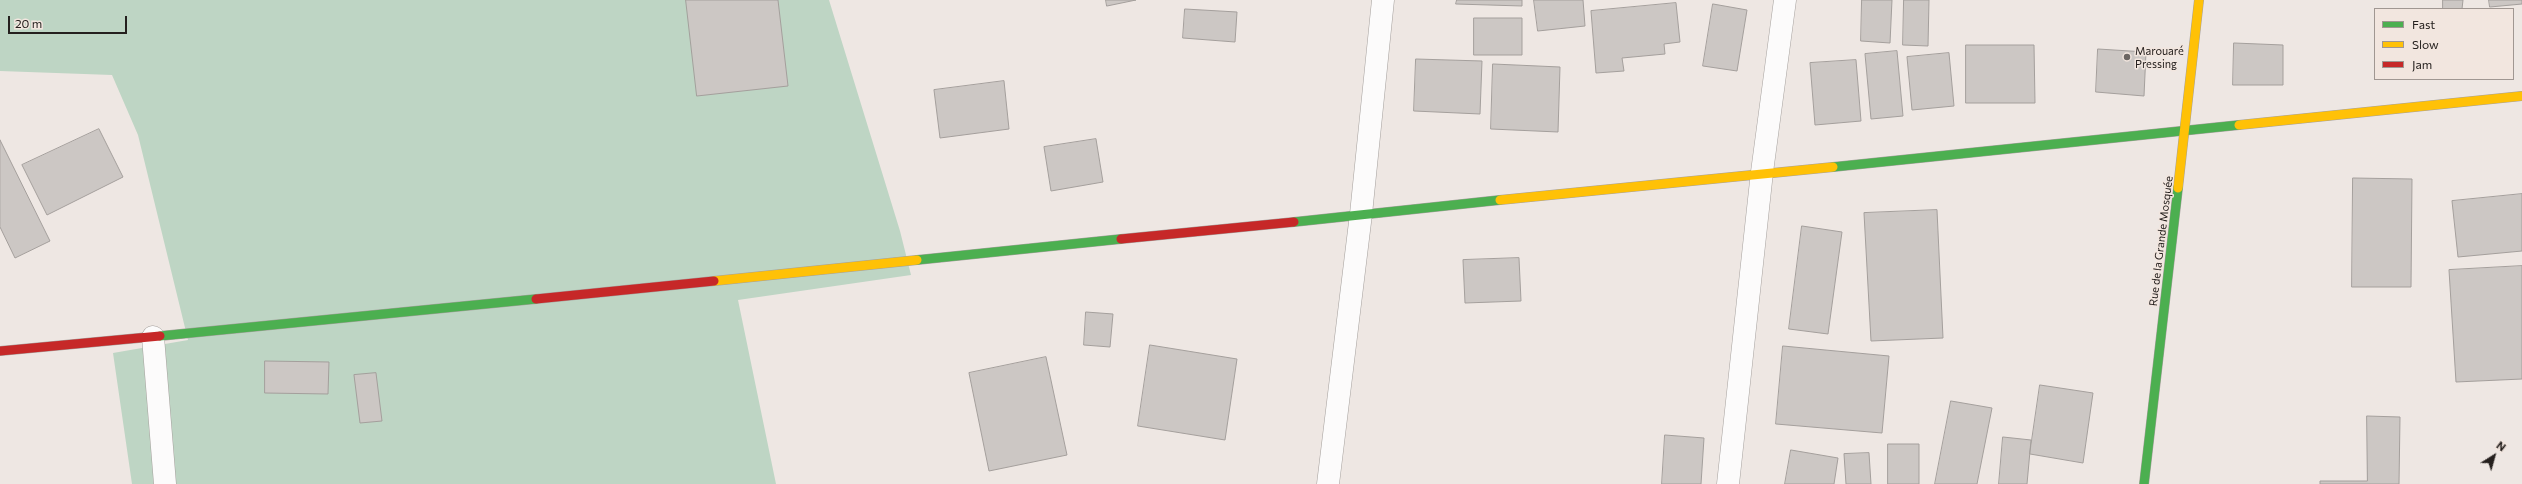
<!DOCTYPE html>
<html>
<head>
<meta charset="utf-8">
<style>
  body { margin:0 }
  #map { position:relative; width:2522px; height:484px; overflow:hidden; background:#eee7e3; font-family:Commissioner,sans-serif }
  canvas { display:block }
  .legend { position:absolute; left:2374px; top:8px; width:140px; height:72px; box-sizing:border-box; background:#f2e6df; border:1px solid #a09792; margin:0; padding:5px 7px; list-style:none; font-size:12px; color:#25201e }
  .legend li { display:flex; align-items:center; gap:8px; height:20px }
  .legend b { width:20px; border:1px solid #a09792 }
  .north { position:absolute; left:2474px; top:436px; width:40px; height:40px; -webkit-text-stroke:3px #f2e6df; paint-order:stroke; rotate:37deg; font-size:11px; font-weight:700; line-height:16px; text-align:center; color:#25201e }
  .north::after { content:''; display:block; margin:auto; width:14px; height:18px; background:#25201e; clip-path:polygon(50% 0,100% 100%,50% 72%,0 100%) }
  .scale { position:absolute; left:8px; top:16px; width:119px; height:18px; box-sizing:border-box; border:2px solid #25201e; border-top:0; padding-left:5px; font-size:12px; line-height:14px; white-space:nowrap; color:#25201e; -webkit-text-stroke:3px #f2e6df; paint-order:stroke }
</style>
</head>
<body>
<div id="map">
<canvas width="2522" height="484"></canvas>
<ul class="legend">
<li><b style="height:5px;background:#4caf50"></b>Fast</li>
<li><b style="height:5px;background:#ffc107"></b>Slow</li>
<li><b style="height:5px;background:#c62828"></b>Jam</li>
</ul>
<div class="north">N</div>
<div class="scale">20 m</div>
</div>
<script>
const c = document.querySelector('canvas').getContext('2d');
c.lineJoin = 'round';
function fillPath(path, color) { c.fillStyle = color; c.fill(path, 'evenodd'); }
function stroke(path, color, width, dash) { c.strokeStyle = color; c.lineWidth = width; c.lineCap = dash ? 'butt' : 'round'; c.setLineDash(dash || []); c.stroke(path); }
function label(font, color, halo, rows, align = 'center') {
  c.font = font + ' Commissioner,sans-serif'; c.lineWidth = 3; c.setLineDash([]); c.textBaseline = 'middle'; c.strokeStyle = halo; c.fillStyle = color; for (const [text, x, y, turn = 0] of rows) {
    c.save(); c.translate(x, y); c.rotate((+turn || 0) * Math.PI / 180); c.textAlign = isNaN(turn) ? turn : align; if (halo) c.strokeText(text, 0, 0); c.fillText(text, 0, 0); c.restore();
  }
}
const green = new Path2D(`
  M0,0H829L900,231L911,275L738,300L776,484H132L113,353L188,340L138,135L112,75L0,71Z`);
const building = new Path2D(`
  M686,0H778L788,86L697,96Z
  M1106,0H1136L1107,6Z
  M1457,0H1522V6L1456,4Z
  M1534,0H1583L1585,26L1538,31Z
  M1862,0H1892L1890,43L1861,41Z
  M1904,0H1929L1928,46L1903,45Z
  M2443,0H2463L2462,9H2443Z
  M2489,0H2522V4L2490,7Z
  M1676,3L1680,42L1664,44L1665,54L1622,58L1624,71L1596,73L1591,11Z
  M1713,4L1747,10L1737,71L1703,66Z
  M1185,9L1237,12L1235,42L1183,38Z
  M1474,18H1522V55H1474Z
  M2234,43L2283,45V85H2233Z
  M1966,45H2034L2035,103H1966Z
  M2098,49L2146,52L2144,96L2096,92Z
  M1897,51L1903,116L1871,119L1865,54Z
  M1949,53L1954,106L1912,110L1907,57Z
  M1416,59L1482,61L1480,114L1414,111Z
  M1856,60L1861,121L1815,125L1810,63Z
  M1493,64L1560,67L1558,132L1491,129Z
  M1004,81L1009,129L940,138L934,90Z
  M99,129L123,177L47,215L22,165Z
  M1096,139L1103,182L1051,191L1044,147Z
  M0,140L50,241L15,258L0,227Z
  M2353,178L2412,179L2411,287H2352Z
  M2522,194V251L2458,257L2452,201Z
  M1937,210L1943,338L1871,341L1864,213Z
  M1802,226L1842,232L1828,334L1789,329Z
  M1519,258L1521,301L1465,303L1463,260Z
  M2522,266V379L2456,382L2449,270Z
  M1086,312L1113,314L1110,347L1084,345Z
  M1150,345L1237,359L1225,440L1138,426Z
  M1783,346L1889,356L1882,433L1776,424Z
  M1046,357L1067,455L989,471L969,373Z
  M265,361L329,362L328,394L265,393Z
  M376,373L382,421L360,423L354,375Z
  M2040,385L2093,393L2083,463L2030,454Z
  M1951,401L1992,408L1977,484H1935Z
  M2367,416L2400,417L2399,484H2320V481H2367Z
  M1665,435L1704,438L1701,484H1662Z
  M2003,437L2031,440L2027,484H1999Z
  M1888,444H1919V484H1888Z
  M1791,450L1838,458L1834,484H1785Z
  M1869,453L1871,484H1846L1844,454Z`);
const street = new Path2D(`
  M153,337L165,484
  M1328,484L1361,214L1383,0
  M1728,484L1762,172L1785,0`);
const fast = new Path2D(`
  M1833,167L2239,125
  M1294,222L1500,200
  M917,260L1121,239
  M160,336L536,299
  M2144,484L2178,188`);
const slow = new Path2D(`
  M2239,125L2522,96
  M2178,188L2199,0
  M1500,200L1833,167
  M714,281L917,260`);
const jam = new Path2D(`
  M1121,239L1294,222
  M536,299L714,281
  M0,351L160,336`);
const markers = [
  [2127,57,4,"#6b6663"]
];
const poiNames = [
  ["Marouaré",2135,51],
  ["Pressing",2135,64]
];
const streetNames = [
  ["Rue de la Grande Mosquée",2161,241,-83]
];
fillPath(green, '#bed5c4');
fillPath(building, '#ccc7c4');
stroke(building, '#a49f9c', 1);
stroke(street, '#a5a09d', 23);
stroke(fast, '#a5a09d', 10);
stroke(slow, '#a5a09d', 10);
stroke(jam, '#a5a09d', 10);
stroke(street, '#fcfbfb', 22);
stroke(fast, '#4caf50', 9);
stroke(slow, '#ffc107', 9);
stroke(jam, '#c62828', 9);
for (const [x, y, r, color] of markers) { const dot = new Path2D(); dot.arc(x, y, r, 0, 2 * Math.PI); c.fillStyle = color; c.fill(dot); stroke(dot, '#f2e6df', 1.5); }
label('11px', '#25201e', '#f2e6df', poiNames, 'left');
label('11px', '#25201e', '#f2e6df', streetNames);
</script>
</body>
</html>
